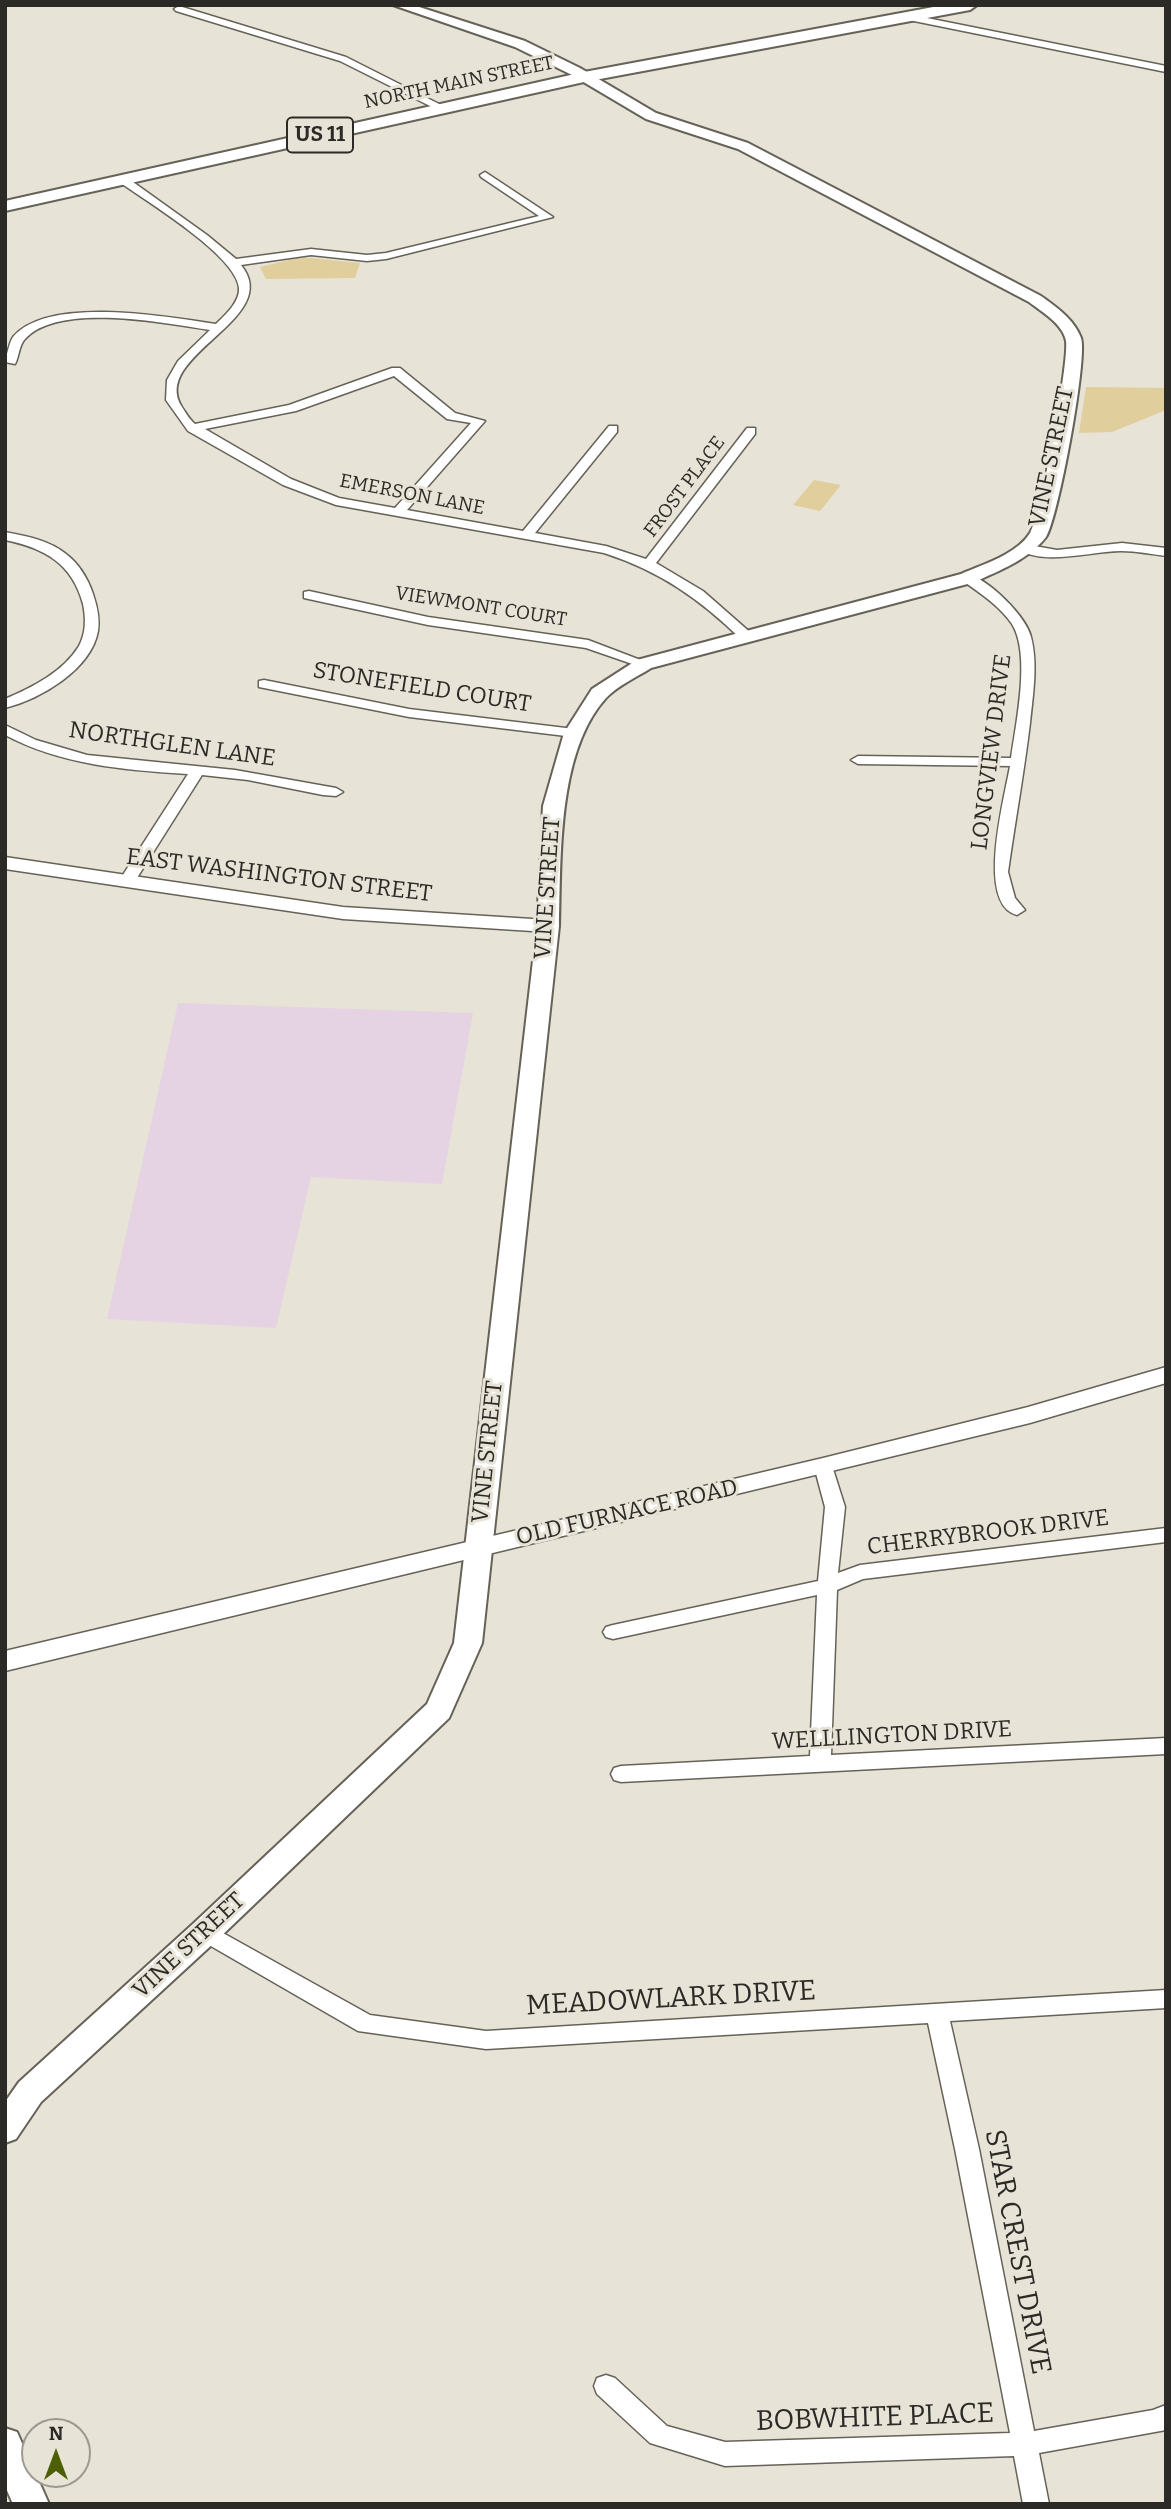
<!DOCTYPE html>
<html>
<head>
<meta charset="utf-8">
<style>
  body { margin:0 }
  #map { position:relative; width:1171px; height:2509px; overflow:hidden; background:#e7e3d7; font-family:Bitter,serif }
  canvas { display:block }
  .frame { position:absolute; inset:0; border:7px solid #2c2a26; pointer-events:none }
  .north { position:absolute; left:21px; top:2418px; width:70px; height:70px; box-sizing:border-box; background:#e7e3d7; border:2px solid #9c9990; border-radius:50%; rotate:0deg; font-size:19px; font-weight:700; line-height:28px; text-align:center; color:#2c2a26 }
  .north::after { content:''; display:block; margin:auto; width:24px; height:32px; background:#4c5f05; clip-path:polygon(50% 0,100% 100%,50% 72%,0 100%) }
</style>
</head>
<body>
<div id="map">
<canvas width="1171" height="2509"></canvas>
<div class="frame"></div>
<div class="north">N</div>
</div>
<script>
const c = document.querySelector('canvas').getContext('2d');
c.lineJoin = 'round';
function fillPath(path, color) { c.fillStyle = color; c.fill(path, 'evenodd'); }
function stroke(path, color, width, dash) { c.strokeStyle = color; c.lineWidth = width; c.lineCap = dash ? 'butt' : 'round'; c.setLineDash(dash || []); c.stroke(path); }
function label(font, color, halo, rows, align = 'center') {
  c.font = font + ' Bitter,serif'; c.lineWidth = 6; c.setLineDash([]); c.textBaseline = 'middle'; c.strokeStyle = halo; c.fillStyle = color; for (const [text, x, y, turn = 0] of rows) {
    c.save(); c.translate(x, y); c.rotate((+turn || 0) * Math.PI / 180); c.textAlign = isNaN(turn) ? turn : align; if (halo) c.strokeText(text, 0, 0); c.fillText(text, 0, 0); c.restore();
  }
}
const industrial = new Path2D(`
  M178,1003L473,1013L442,1184L311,1177L276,1328L107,1319Z`);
const green = new Path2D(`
  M301,257L360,263L355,278L266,279L260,267Z
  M1086,387L1166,388V410L1112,432L1079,433Z
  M814,480L841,485L820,511L793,505Z`);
const minor = new Path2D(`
  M179,6L346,57L447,108L438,110L340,61L176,11L174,9Z
  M907,14L1166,66V72L904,19L902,17Z
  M485,172L553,217L386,259L367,261L311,255L241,265C285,319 149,355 182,407C186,413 189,419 195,424L289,405L392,368H400L455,413L485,421L407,510L523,531L609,426H617V432L535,533L606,546L646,559L747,428H755V434L656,563L703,591L752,634V640H742C700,599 660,571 604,553L336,505L283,485L188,431L166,400L167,380L178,361L210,330C165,323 58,302 25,339C19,345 19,357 15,364L5,362C7,355 9,343 13,337C48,295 169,317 216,324C225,315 240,302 239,288C236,255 146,201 118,181V177H126L207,235L236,259L311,249L367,255L386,253L539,216L481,177L480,175ZM394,376L447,419L471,423L395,508L339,498L291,479L205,429L296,411Z
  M5,532C26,536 49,540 66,554C79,564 88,579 93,594C97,606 100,619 98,631C91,670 40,699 5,708V699C33,687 63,672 79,646C86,633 86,618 83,604C72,563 44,548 5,540Z
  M1122,543L1166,548V556C1151,554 1136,551 1121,551C1092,551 1041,567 1017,548L1023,544L1057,550Z
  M968,574C989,580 1026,616 1031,637C1038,664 1033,695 1030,723C1024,773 1015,822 1008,872L1015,898L1025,910L1017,915C975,904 1005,796 1010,766L858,764L851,760L858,756L1011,758C1016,723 1031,654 1012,624C1000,606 980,593 963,581V575Z
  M309,591L428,617L588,640L651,664L644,668L586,648L428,625L304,598V592Z
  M264,680L409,709L574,729L581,733L574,737L409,717L259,687V681Z
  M5,725L36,740L87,755L235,770L336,788L343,792L336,796L323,795L248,780L202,775L135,881L127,886L119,881L188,774C124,770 62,765 5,735Z
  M823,1459L830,1461L832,1466L845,1507L838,1573L860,1565L1166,1528V1542L863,1579L837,1590L831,1755L1166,1738V1754L621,1782L614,1780L611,1774L614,1768L621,1766L810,1756L817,1595L613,1639L606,1637L603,1632L606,1627L613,1625L818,1581L825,1507L814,1466L816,1461Z
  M205,1923L370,2015L486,2031L1166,1990V2008L950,2021L979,2149L1034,2431L1153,2410L1166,2405V2430L1039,2453L1049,2504H1023L1014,2456L725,2466L650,2443L597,2394L594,2386L597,2378L606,2375L615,2378L667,2426L725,2442L1010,2433L955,2149L928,2023L486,2049L358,2031L197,1938L194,1932L197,1926Z`);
const tertiary = new Path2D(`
  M5,857L343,907L548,920L558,926L548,932L343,919L5,869Z
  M1166,1367V1383L1030,1423L5,1671V1651L823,1458L1028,1407Z`);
const secondary = new Path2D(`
  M393,5H413L525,41L580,68L656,113L748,143L1041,296C1056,307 1074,319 1081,338C1088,357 1058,519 1046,537C1028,560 1000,570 975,582L651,668C637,677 617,686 606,698C557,752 561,858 559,926L482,1643L449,1718L216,1941L41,2102L16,2139L5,2143V2102L19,2082L194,1923L427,1704L454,1643L537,926L543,806L564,733L592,689L637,660L961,574C984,564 1017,554 1030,533C1041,515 1069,362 1066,341C1063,324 1042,312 1029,302L738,149L646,119L570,74L515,47Z
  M5,2428L17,2432L49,2504H13L5,2486Z`);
const primary = new Path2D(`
  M944,5H977L970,10L584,82L5,211V201L584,72Z`);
const farStreetnames = [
  ["NORTH MAIN STREET",459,83,-12],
  ["FROST PLACE",685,487,-53],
  ["EMERSON LANE",412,495,11],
  ["VIEWMONT COURT",481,607,9]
];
const shields = [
  [320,135,66]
];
const shieldNames = [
  ["US 11",320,135]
];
const streetNames = [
  ["VINE STREET",1052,457,-78],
  ["STONEFIELD COURT",422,688,9],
  ["NORTHGLEN LANE",172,745,8],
  ["LONGVIEW DRIVE",992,752,-83],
  ["EAST WASHINGTON STREET",279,876,7],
  ["VINE STREET",548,888,-86],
  ["VINE STREET",488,1452,-84],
  ["OLD FURNACE ROAD",627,1513,-13],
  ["CHERRYBROOK DRIVE",988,1533,-7],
  ["WELLLINGTON DRIVE",892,1736,-3],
  ["VINE STREET",189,1946,-43]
];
const nearStreetnames = [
  ["MEADOWLARK DRIVE",671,1999,-3],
  ["STAR CREST DRIVE",1017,2252,79],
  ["BOBWHITE PLACE",875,2418,-2]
];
fillPath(industrial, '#e5d3e3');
fillPath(green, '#e1ce9d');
stroke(minor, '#666258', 3);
stroke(tertiary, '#666258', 3);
stroke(secondary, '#666258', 4);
stroke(primary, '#666258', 4);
fillPath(minor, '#fff');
fillPath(tertiary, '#fff');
fillPath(secondary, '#fff');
fillPath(primary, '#fff');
label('19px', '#2c2a26', '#e7e3d7', farStreetnames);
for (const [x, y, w] of shields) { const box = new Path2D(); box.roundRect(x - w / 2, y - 17.5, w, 35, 5); c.fillStyle = '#e7e3d7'; c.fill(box); stroke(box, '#2c2a26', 2); }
label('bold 21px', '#2c2a26', null, shieldNames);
label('23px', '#2c2a26', '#e7e3d7', streetNames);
label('28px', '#2c2a26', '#e7e3d7', nearStreetnames);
</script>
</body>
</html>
